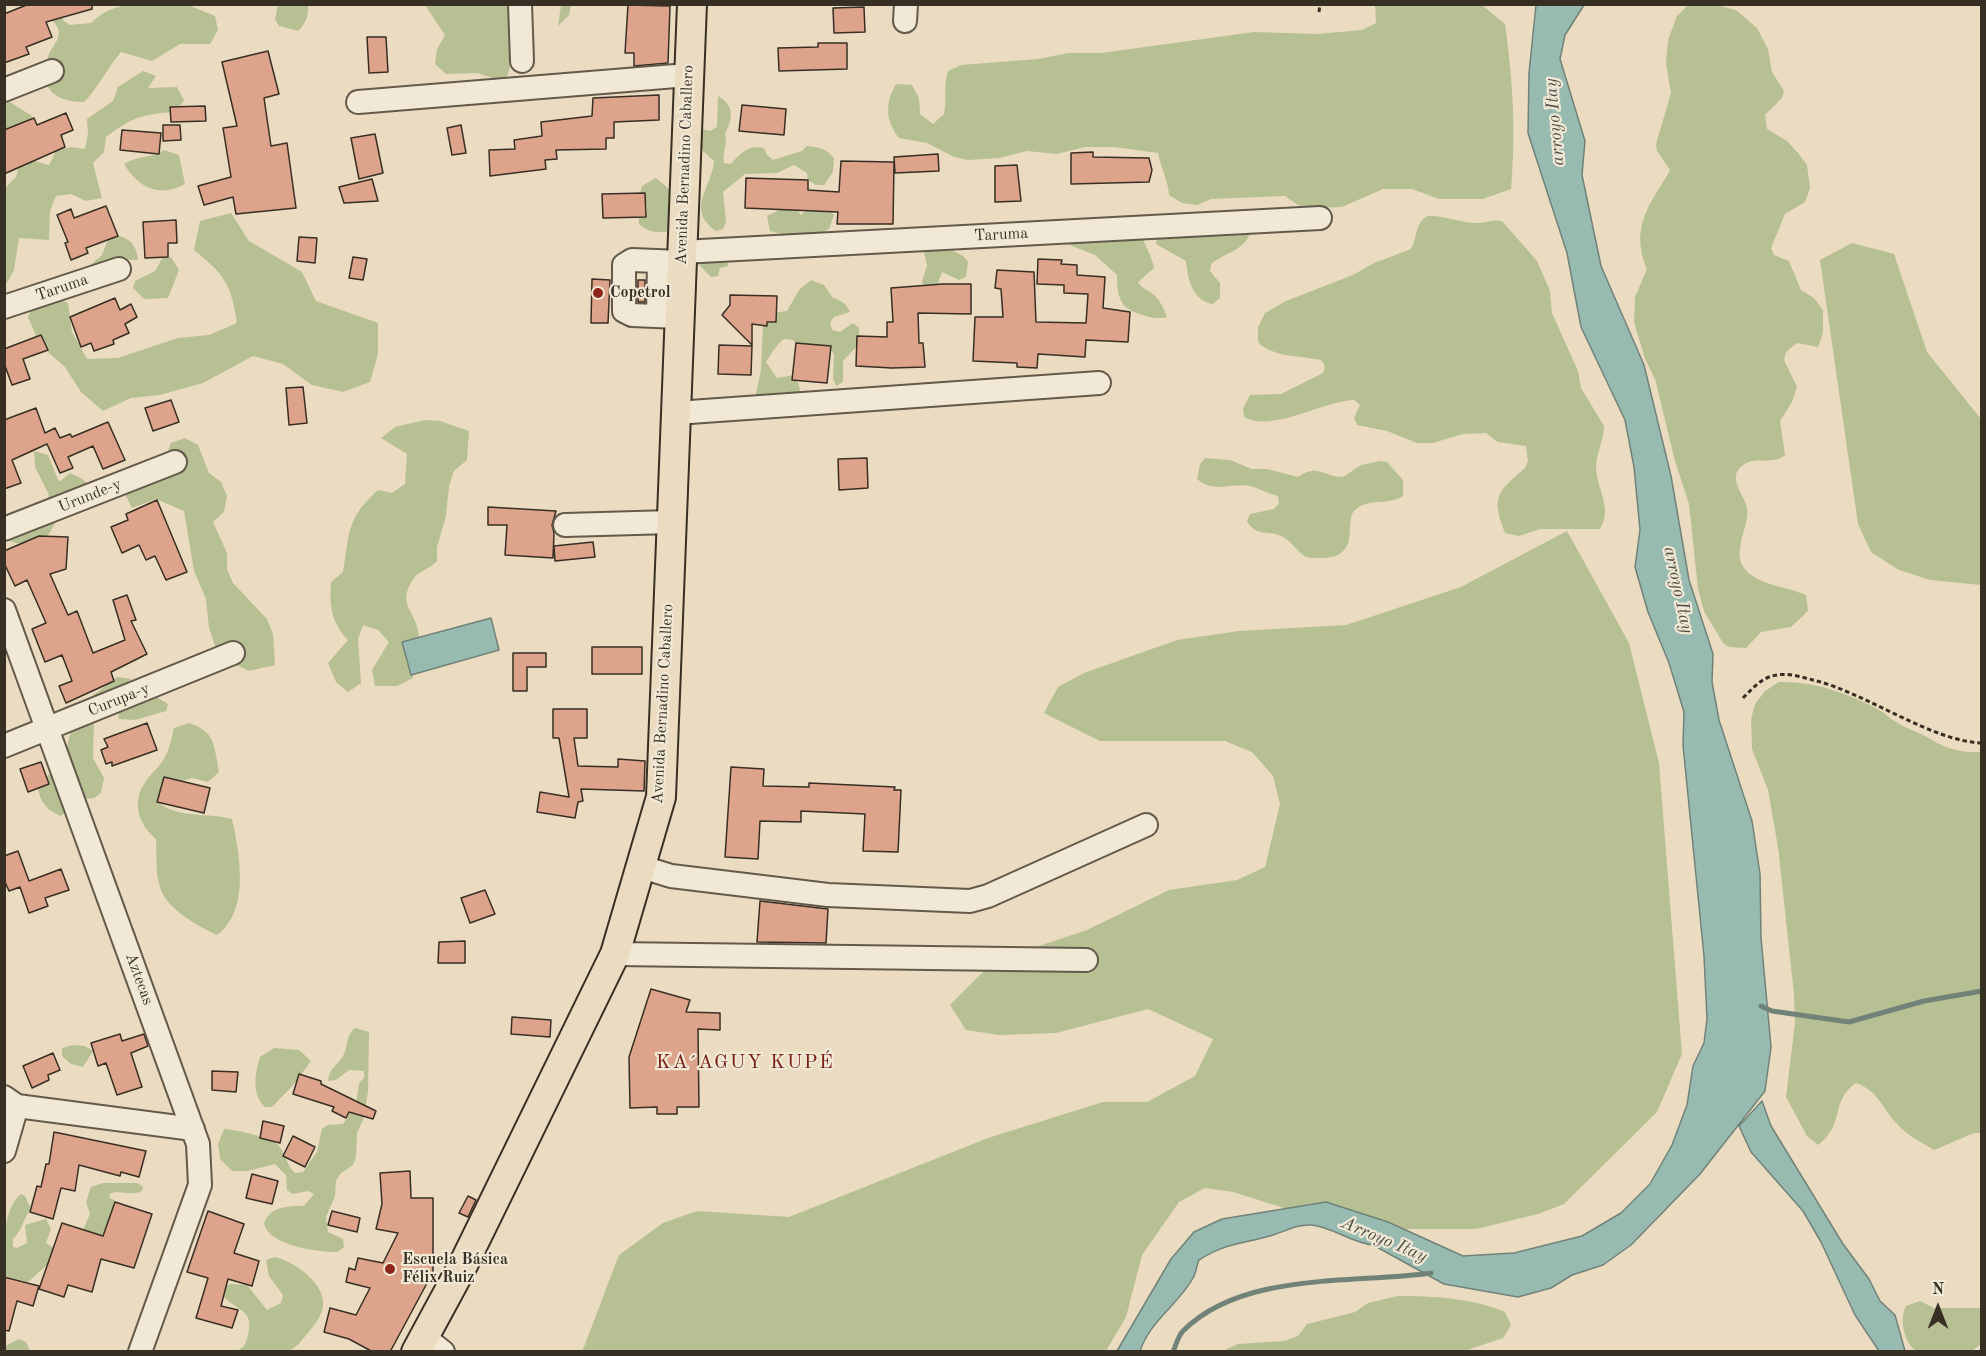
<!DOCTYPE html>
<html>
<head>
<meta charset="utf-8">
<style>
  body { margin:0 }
  #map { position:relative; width:1986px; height:1356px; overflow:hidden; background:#ebdbc0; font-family:"Old Standard TT",serif }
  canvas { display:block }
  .frame { position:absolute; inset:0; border:6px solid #372f24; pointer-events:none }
  .north { position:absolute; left:1908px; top:1278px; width:60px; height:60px; -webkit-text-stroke:4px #f2e8d6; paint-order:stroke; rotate:0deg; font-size:16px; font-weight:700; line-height:24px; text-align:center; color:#372f24 }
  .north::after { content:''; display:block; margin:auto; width:21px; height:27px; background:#372f24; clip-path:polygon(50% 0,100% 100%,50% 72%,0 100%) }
</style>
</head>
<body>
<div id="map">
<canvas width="1986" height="1356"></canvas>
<div class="frame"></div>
<div class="north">N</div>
</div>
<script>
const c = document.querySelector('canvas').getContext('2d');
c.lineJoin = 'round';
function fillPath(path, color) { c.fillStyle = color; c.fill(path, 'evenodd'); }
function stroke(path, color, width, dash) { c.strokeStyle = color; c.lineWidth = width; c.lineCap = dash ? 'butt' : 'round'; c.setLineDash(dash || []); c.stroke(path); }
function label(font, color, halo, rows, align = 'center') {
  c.font = font + ' "Old Standard TT",serif'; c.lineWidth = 4.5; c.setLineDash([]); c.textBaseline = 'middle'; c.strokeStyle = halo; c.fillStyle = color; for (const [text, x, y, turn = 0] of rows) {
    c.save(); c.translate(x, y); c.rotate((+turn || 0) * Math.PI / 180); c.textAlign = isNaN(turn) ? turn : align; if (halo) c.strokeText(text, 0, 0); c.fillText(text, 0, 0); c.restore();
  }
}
const green = new Path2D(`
  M169,4L188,5L215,16L218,30L210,44H180L152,61L121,52C107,68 99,87 84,102C52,102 37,86 49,54C52,47 59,40 59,33C59,26 51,19 46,14L59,5L63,20L69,25L91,23C113,0 139,5 169,4Z
  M278,5H308C309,14 306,24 298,31L279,26L275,19Z
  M425,5H531L505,82L477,73L446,74L435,64L437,49L445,35Z
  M561,5H571L569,15L558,26Z
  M1375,5H1482L1505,24C1513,83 1516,129 1511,189L1483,199H1439L1412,189H1383L1342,207L1313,208L1298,205L1285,196L1211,199L1197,205L1182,203L1169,195C1168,180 1161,168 1158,153L1114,147H1085L1057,154L1027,151L999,158L968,160L954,157L927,143L899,138C885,120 885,104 896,84L912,85L919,98L920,114L933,124L944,114C947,99 943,86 948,71L961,65L1038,59L1068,53H1101L1254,32L1317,34L1362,30L1376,23Z
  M1688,5L1720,6L1736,10L1757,28L1768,49L1772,72L1784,91L1782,98L1765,115L1767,129L1787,141L1798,153L1807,165L1810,188L1805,202L1785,214L1771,248L1774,255L1789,261L1801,290L1814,298L1823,310V333L1818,347L1797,343L1786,352L1784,360L1797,387L1792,402L1780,421L1785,455C1772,467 1752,453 1739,469C1729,480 1745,496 1747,508C1749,522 1741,535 1740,549C1735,584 1785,585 1806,595L1808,611L1791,627L1761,632L1746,648L1729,647L1723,643L1704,611L1698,589L1689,504L1675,461L1655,379L1645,359L1634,322L1635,297L1647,269C1634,239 1641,217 1658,190C1662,183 1667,177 1670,170L1657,151L1656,144L1671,93L1666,64L1668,40L1677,16Z
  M143,71L156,76L148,88L177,87L184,100L176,112C142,114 133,117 106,137L104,152L93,163L102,198L86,201L71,194L56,196L50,211L49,240L19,238L14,270L7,283L5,282V188L16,177L20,162L34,161L49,165L56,151L71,147L85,149L88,134L87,119L113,101L118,87Z
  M718,96C735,106 733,118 725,134C728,144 722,153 724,163L731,164C741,153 748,145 764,148L767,155L773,160L802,151L807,146C818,147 827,149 834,158L833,172L824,185H816L808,180L807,173L794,165L777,173L745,174L723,192L726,222L723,229L716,231C685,209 712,188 714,161L703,151L698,135L702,129L710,131L717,127Z
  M5,99L32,116L28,133L5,137Z
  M164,150L179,155L185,184C160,198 138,188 124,164C138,155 150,159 164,150Z
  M656,178L669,189L673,230C660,234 649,233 639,224V216L647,213V206L640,193L642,186Z
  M792,204L801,215L807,210L829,209L834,215L829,229C814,238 786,236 770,231L767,216Z
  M231,213L249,241L302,272L316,301L378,323V354L370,382L343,392L312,385L283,364L253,356L203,383L160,395L131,398L103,411L81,392L65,367L40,345L28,317L40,291L68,303L72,332L87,359L118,358L178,338L209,335L237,323C231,284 225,275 194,250L200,221Z
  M1427,216C1444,215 1460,223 1477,223C1486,223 1493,219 1502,221L1537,261L1550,291L1552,313L1578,371L1581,388L1604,426C1604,440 1596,453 1596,468C1597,490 1613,508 1600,529H1540L1519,536L1505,533C1491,497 1497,492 1525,468L1528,461L1526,446L1498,442L1486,433L1463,434L1433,443H1417L1387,431L1357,425L1354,418L1360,405L1354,400C1323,401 1272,433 1244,417L1243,409L1250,395L1281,394L1323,373L1325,366L1321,360C1302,356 1271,357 1258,342V327L1265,313L1286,301L1353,275L1374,263L1411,249C1418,237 1414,225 1427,216Z
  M1159,228L1250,232C1246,250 1224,253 1211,264L1210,271L1220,283V298L1213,304C1192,301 1188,279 1186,261L1156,244Z
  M1140,234C1143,238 1154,263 1154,268L1138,282C1142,289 1148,290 1154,295C1160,300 1164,309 1167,317C1157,321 1129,313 1123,304C1117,295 1117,285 1117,275L1095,255L1067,244L1065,237Z
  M114,235C128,236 137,245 138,260L121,259L85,270L102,255L108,240Z
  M1852,243L1894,254L1927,352L1981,419V585L1930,580L1899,570L1871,552L1858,524L1820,260Z
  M923,248C937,248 960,248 968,262L966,277L959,280L942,272L938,283L940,294L927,295L922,281L927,266Z
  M163,257H171L179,270L168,298L144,299L133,288L135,281L155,271Z
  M728,257V266L720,268L718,276L711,277L700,266L699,259Z
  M811,280L824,285L833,298C842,300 846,304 850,312L834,317L830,323L832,330L840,332L853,323L859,328V344L843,361V382L836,386L833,379L834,354L829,348L798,346L793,340L784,339C777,344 771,354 766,362L777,378L794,375C803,390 801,397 793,412L779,417L770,416L756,394L761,370L763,321L765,314L787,311L799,290Z
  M425,420L440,421L469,431L467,460L454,471L449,486L446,516L437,547V561C430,569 419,571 414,578C395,605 417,611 419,636C420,650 416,664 413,678L397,686H375L372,670L389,642L378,630L363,625L358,639L361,683L348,692L336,682L328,663L348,640C332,624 329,605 331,582L343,572C350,531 346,519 378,490L392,493L405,484L407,454L381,438L395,427Z
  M185,438L198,445L209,473L221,482L227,496L224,512L213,522L227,553V569L233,583L267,619L273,634L275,665L249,671L219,657L209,628L206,599L194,571L184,511L156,499L132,508L125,494L134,481L161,471L171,443Z
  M34,451L48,455L59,482L70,473C89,481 93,486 90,507L76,514L60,515C55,522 52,530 47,537C37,549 15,545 5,538V518C17,511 27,516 43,509L49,495L35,467Z
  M1205,458L1230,460L1252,469H1267L1298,477C1319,463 1322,477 1343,477L1361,465L1380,461L1387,462L1403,480V496C1389,506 1369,497 1355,510C1343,521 1363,558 1321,558C1315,558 1308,559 1303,555C1296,550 1292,542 1283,537C1269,529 1256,538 1247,521L1250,514L1274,509L1279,503L1278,496C1269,494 1259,488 1250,486C1232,482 1214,494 1197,479L1200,464Z
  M1567,531L1629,643L1659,763L1682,1054L1657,1112L1564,1204L1538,1214L1476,1229H1351L1233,1192L1205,1188L1179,1202L1142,1255L1126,1317L1106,1351L582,1352L619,1255L663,1223L697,1211L789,1217L988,1138L1103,1102H1147L1195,1076L1213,1039L1148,1009L1056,1033L999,1035L966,1030L950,1005L994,961L1087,930L1169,890L1237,880L1265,867L1280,804L1273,776L1252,752L1225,741H1100L1044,713L1058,687L1084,673L1177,640L1239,631L1346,625L1461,587Z
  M117,677L132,679L98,702L91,697Z
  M1779,682C1815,681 1850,694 1881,711C1886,714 1890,719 1896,722C1905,728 1916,731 1925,736C1945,748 1958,753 1981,752V1133H1974L1934,1150C1921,1142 1908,1136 1898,1125C1882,1109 1879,1091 1856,1083C1829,1102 1846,1124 1818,1145L1807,1136L1786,1097L1795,1023L1794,994L1778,847L1768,790L1752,749L1751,719L1755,704L1765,691Z
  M153,695L168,704L166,711L135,720L119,719L118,711Z
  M94,719L93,758L104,778L101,793L94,798L78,800L61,816C48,812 38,799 38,786L59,764L67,748L72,725Z
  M189,723C216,732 214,746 219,772L208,782L192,778L161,787L160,804C184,819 205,812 232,819C240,855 250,911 217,935C198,926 166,909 160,887C155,873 157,854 156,839C138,824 131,802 146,781C152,772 162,765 166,755C170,747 172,736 174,728Z
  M355,1028L369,1032L368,1092L363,1120L357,1133L356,1157L353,1165L340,1174L336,1181L335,1196L326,1217L328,1232L343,1239L344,1247L338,1252C319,1252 268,1246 264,1223C271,1206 288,1206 304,1206L314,1194L308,1191L293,1194L287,1190L286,1175L275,1164L247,1171H232L220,1159L218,1144L224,1129C234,1129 272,1138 278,1145C286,1153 286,1165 295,1173L303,1172L317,1152L322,1129L328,1125L343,1124L356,1105L359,1083L364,1078V1071L349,1070L336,1080L328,1081C330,1067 337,1066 343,1056C349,1046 345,1036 355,1028Z
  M73,1045L85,1046L93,1051L83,1067L71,1064L62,1056V1048Z
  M274,1048L299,1050L311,1061L294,1084L272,1107H265C251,1094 255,1074 260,1057Z
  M103,1183H137L143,1187L142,1191C130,1197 120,1189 109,1194L110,1198L121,1204L106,1235L94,1240L83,1230L90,1214L86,1202L91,1187Z
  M21,1194L25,1196L31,1209C23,1219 22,1231 13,1239V1247L17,1248L27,1243L25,1225L46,1219L51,1229L46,1243L57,1250L56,1257L28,1282L5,1276C5,1252 0,1212 21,1194Z
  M274,1257C292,1260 326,1283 323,1306C322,1316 313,1327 307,1334C302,1340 297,1347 290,1350C279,1355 247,1351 234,1351C242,1350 245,1346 247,1339C256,1308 238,1313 222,1295L224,1287L231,1284L247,1285L267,1310L281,1303L283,1295L269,1276L266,1260Z
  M1398,1296C1433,1296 1472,1298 1505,1312L1511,1325L1503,1338L1461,1352L1223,1351L1238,1344L1284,1341L1298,1336L1307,1324L1355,1312L1368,1303Z
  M1920,1301L1934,1308H1981V1344L1972,1351H1916C1904,1342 1899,1320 1906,1306Z
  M19,1339L26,1342L30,1351H5V1346Z`);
const water = new Path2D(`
  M1536,5H1584L1565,35L1560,59L1585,141L1582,175L1601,266L1644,365L1671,476L1689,580L1713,654L1712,682L1719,720L1752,821L1760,874L1761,938L1771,1047L1765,1091L1700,1174L1631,1245L1603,1265L1572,1275L1551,1288L1518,1297L1444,1284L1373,1245C1352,1243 1332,1227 1312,1225C1297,1224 1286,1231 1273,1235C1244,1244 1227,1242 1199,1260C1196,1265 1197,1272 1193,1278C1178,1305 1150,1321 1140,1351H1117L1171,1259L1194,1232L1222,1219L1326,1202L1388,1222L1463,1256L1514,1253L1582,1236L1621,1213L1650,1184L1672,1145L1687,1105L1693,1066L1704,1043L1707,1019L1704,956L1683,745L1684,712L1669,663L1648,612L1635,567L1640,530L1634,467L1625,420L1581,327L1567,253L1528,133L1529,73Z
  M491,618L499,650L411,675L402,642Z
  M1762,1101L1771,1126L1843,1244L1869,1279L1880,1301L1895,1315L1905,1351H1879L1855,1315L1821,1242L1803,1211L1751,1152L1739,1126Z`);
const stream = new Path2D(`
  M1761,1006L1772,1011L1849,1022L1924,1001L1982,991
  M1173,1352C1176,1345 1178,1336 1183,1331C1243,1271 1354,1284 1431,1273`);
const building = new Path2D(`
  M29,4H92V9L46,22L52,37L26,47L29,54L4,63V14Z
  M628,5L670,6L668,63L634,66V53H625Z
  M864,7L865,32L834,33L833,8Z
  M367,37H386L388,72L369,73Z
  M818,43H847V69L779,71L778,48L818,47Z
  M268,51L279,94L264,98L271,146L287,143L296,208L236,214L233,197L204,205L198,186L231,177L223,128L237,126L222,62Z
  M659,95V120L614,122V138H606V149L556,150L557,159L545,160L546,169L490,176L489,150L515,149L514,140L542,136L541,122L592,116L593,98Z
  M742,105L786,109L784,135L739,131Z
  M205,106L206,121L171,122L170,107Z
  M66,113L73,130L61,135L65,147L4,174V130L34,118L37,125Z
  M163,125H180L181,140L163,141Z
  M461,125L466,153L452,155L447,128Z
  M122,130L161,133L159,154L120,150Z
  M375,134L383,173L359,179L351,138Z
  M1093,152V157L1149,158L1152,170L1149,182L1071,184V153Z
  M938,154L939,171L895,173L894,157Z
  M841,161L894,162L893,224H837L838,212L745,208L746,178L808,180V190L839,192Z
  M1017,165L1021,201L995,202V166Z
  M372,179L378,201L344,203L339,187Z
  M645,193L646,217L603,218L602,194Z
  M106,206L118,236L86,248L88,253L71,260L65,243L68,242L57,215L71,209L74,218Z
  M176,220L177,243H168V257L145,258L143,222Z
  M299,237L317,238L315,263L297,261Z
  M353,257L367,259L363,280L349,278Z
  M1038,259L1062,260L1061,264L1077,265V275L1105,277L1103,308L1130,312L1128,342L1086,340L1085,357L1038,354L1037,368L1017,367V363L973,361L975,317H1003L1001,289L995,288L997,270L1034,272L1036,322L1086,323L1088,294L1064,293V285L1037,284Z
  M592,279L610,280L608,323H591Z
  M638,280H645V302H638Z
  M943,284H971V314L918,313L919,343H923L925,367L892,368L856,366L857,336L887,337V322H893L891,288Z
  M730,295L777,296L776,322H767V326L752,324V345L722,315L730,305Z
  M115,298L120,310L131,304L137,317L125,324L129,333L113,340L114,344L94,351L91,343L81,347L70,317Z
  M41,335L48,350L23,359L30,379L12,385L4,363V349Z
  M796,343L831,346L827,383L792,380Z
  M719,345L752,346L751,375L718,374Z
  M303,387L307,423L289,425L286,388Z
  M171,400L179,422L153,431L145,408Z
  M36,408L45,433L55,428L60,438L70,434L72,437L108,422L125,460L103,469L93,446L68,457L73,468L60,473L47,444L12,460L21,483L4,489V420Z
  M867,458L868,488L839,490L838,459Z
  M157,500L187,572L166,580L155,556L146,560L139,545L122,553L111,527L128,520L126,514Z
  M488,507L556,511L552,525L554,533L553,558L505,555L507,525H488Z
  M39,536L68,537L66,569L50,574L68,615L77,611L93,653L125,640L113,600L127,595L136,620L131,621L147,654L111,672L114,681L66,703L59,686L72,681L62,655L45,662L32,629L46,623L27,580L15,586L4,563V551Z
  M593,542L595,557L555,561L554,546Z
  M592,647H642V674H592Z
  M513,653H546V667H527V691H513Z
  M553,709H587V738H574L578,766L618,767V759L645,761L644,791L581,789L583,801L578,802L575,818L537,812L540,792L569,797L559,738H553Z
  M147,723L157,750L112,766V762L106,764L101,750L108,747L104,739Z
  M41,762L49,784L28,792L20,769Z
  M731,767L764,769L763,786L809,787V783L895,787L894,790H901L898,852L863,851L865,814L801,811V822L760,821L758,859L725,857Z
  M164,777L210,788L204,813L157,802Z
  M18,851L29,881L61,869L69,890L45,898L48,906L29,913L20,887L9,891L4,880V856Z
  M485,890L495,914L470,923L461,898Z
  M760,901L828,909L826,943L757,942Z
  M465,941V963H438L439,942Z
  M651,989L690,1000L686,1012L720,1013V1030L698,1029L699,1107H677V1114H657V1107L630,1108L629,1057Z
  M512,1017L551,1020L550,1037L511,1034Z
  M120,1034L122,1041L144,1034L148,1046L131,1053L142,1087L117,1095L106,1063L98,1066L91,1043Z
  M53,1053L60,1070L48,1075L49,1080L32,1088L23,1066Z
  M212,1071L238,1072L236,1092L212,1090Z
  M299,1074L321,1081V1084L376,1111L373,1119L349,1112L346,1118L332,1111L334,1107L293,1094Z
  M263,1121L284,1126L280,1143L260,1138Z
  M54,1132L146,1151L139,1177L121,1172L120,1176L79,1165L75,1191L61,1188L53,1219L30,1212L37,1186L41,1187L46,1164H49Z
  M293,1136L315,1147L305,1167L283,1156Z
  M410,1171L411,1198H433V1272L390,1352H373L349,1339L324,1332L330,1308L356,1315L370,1288L346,1282L349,1268L355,1270L358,1258L383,1263L398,1233L376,1229L382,1204L380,1173Z
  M252,1174L278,1181L272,1204L246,1198Z
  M468,1196L476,1200L468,1217L459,1213Z
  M115,1202L152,1214L134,1268L101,1259L92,1292L68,1285L64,1297L39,1289L62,1223L103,1236Z
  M208,1211L244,1224L234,1253L259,1261L252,1286L228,1279L221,1306L238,1310L232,1328L196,1318L208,1278L187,1272Z
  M332,1211L360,1218L357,1232L328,1225Z
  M4,1277L39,1286L33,1306L17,1301L9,1331L4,1330Z`);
const path = new Path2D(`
  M1319,12L1320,4
  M1743,698C1753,688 1762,677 1777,675C1789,673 1802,677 1813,680C1867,693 1930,741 1982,743`);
const minor = new Path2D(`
  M520,4L522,61
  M905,21L906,4
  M4,90L52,71
  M358,102L688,75
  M682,252L1320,218
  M4,307L119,269
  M658,316L659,262
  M679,317L632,315L624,311V265L632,260L681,262
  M676,413L1099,383
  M565,525L672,522
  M4,529L175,462
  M4,610L198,1144L200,1185L140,1352
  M4,746L233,653
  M642,867L671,876L828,895L970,901L988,896L1146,825
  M615,954L1086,960
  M4,1097L17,1106L193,1129
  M4,1151L17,1106
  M424,1337L443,1352`);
const major = new Path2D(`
  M416,1352L462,1267L615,954L661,797L692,4`);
const markers = [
  [598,293,6,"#8f2418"],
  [390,1269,6,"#8f2418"]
];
const streetNames = [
  ["Avenida Bernadino Caballero",685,165,-88],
  ["Taruma",1001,235,-3],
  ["Taruma",62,288,-19],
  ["Urunde-y",90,496,-22],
  ["Curupa-y",119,700,-22],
  ["Avenida Bernadino Caballero",663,704,-87],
  ["Aztecas",139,979,70]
];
const poiNames = [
  ["Copetrol",610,293],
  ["Escuela Básica",402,1260],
  ["Félix Ruiz",402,1278]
];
const waterNames = [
  ["arroyo Itay",1555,122,-95],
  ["arroyo Itay",1678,590,78],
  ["Arroyo Itay",1384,1240,23]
];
const quarterNames = [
  ["KA´AGUY KUPÉ",745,1063]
];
fillPath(green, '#b6c093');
fillPath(water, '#98bbb1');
stroke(water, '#718379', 1.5);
stroke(stream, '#718379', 5);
fillPath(building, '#dea38b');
stroke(building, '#372f24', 1.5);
stroke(minor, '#645a4b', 26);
stroke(major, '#372f24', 32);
stroke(path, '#372f24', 3, [4.5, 3]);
stroke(minor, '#f2e8d6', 22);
stroke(major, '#ebdbc0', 28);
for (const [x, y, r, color] of markers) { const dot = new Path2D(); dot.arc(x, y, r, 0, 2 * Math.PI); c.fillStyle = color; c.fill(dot); stroke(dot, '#f2e8d6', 2); }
label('16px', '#372f24', '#f2e8d6', streetNames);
label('bold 16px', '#372f24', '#f2e8d6', poiNames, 'left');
label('italic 18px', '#4f5247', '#f2e8d6', waterNames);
c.letterSpacing = '1.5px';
label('20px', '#7a1f14', '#f2e8d6', quarterNames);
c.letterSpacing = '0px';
</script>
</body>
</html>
